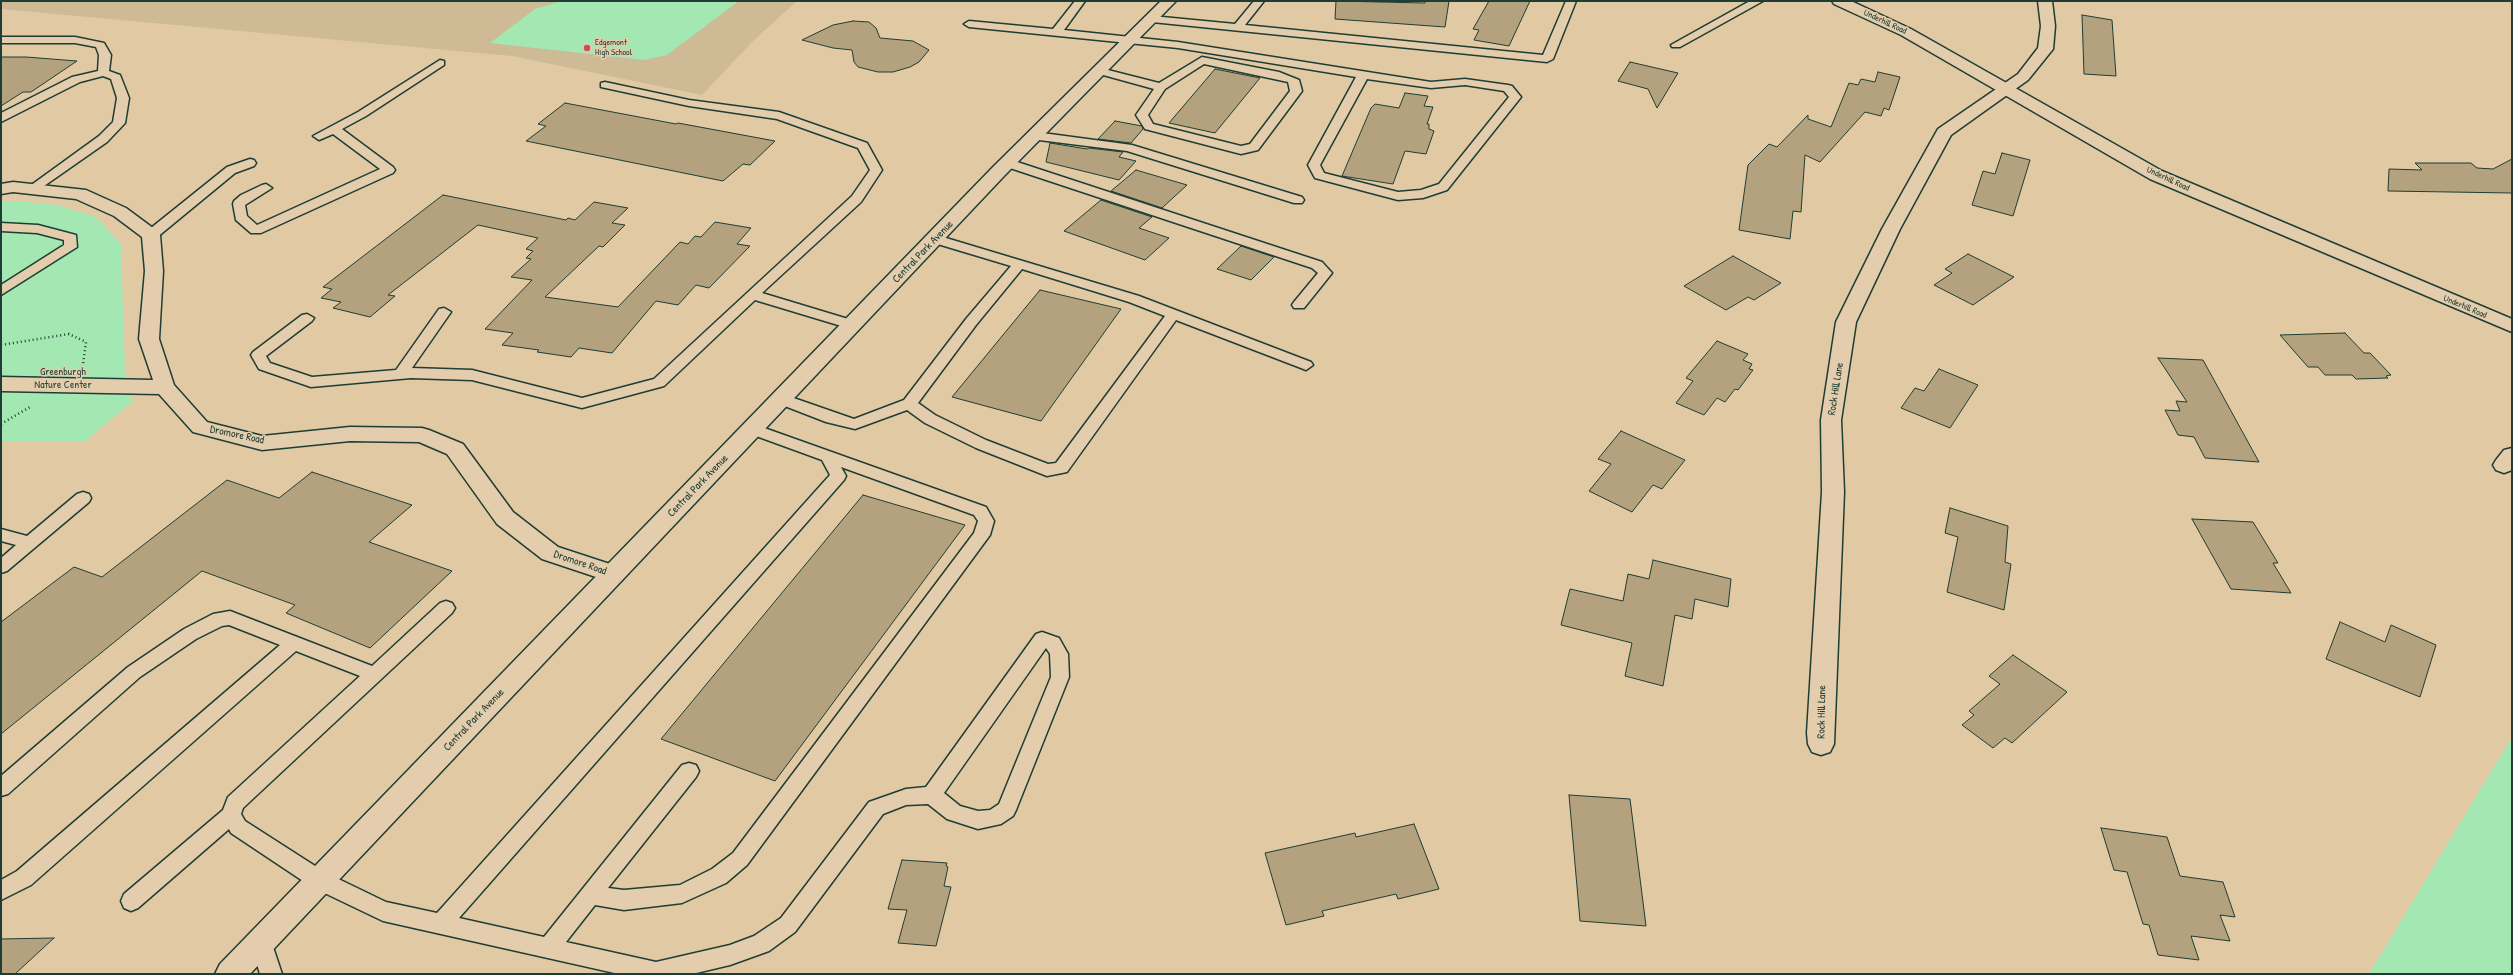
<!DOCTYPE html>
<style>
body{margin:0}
#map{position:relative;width:2513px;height:975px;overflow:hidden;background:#e1c9a4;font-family:"Patrick Hand",sans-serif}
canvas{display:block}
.frame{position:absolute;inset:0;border:2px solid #1f3d34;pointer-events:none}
</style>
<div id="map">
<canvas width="2513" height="975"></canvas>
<div class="frame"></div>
</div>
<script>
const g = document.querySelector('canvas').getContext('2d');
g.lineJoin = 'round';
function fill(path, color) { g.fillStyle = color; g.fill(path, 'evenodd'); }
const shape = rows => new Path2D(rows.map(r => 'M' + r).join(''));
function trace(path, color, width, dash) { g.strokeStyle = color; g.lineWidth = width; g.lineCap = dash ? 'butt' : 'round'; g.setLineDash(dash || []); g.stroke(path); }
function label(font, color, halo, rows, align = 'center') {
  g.font = font + ' "Patrick Hand",sans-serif'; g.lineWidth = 3; g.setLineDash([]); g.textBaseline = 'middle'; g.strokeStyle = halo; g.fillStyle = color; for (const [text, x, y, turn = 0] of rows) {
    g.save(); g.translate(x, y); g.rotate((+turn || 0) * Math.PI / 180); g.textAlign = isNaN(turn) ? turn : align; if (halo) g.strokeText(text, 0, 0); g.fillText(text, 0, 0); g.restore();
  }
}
const built = shape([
 [1,1,797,1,753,41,702,95,512,56,1,9]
]);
const green = shape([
 [561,1,739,1,667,55,644,60,490,43,535,9],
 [17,201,58,205,96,217,121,244,125,373,130,395,133,401,84,442,1,441,1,202],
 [2512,737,2512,974,2369,974]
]);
const building = shape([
 [1336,1,1425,3,1425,1,1449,1,1445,27,1335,19,1336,1],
 [1489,1,1530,1,1509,46,1474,40,1479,30,1473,29,1489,1],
 [2082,15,2112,20,2116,76,2084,74,2082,15],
 [853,21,869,22,876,28,880,38,913,41,929,50,919,62,910,67,893,72,878,72,858,67,854,62,852,50,833,48,802,40,833,25,853,21],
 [1,57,26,57,77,61,31,92,23,92,1,106,1,57],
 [1630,62,1678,73,1657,108,1648,89,1618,81,1630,62],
 [1215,69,1260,78,1215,133,1169,123,1215,69],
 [1878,72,1900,77,1889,110,1884,108,1881,116,1865,112,1820,162,1805,155,1801,212,1793,211,1790,239,1739,230,1748,165,1769,144,1777,147,1808,115,1808,119,1831,127,1849,83,1858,85,1861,79,1875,82,1878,72],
 [1405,93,1428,96,1424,106,1433,107,1427,124,1429,124,1429,129,1434,131,1426,154,1405,151,1393,184,1342,176,1371,108,1375,104,1399,108,1405,93],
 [565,103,676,124,678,123,775,141,750,165,743,164,723,181,526,141,546,126,538,124,565,103],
 [1115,121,1142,126,1143,129,1131,143,1098,139,1115,121],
 [1050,143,1087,149,1089,148,1123,152,1119,157,1136,161,1119,180,1046,162,1050,143],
 [2002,153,2030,160,2013,216,1972,205,1983,171,1995,174,2002,153],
 [2512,159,2512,193,2388,191,2389,169,2422,170,2415,163,2471,163,2477,168,2493,169,2512,159],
 [1136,170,1187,185,1162,208,1111,191,1136,170],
 [443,195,566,220,568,218,575,220,594,202,628,208,612,223,625,225,603,247,599,246,545,297,618,307,680,242,688,244,695,236,701,237,715,222,751,228,737,244,750,246,709,288,696,285,678,305,656,301,612,353,579,348,571,357,537,352,539,350,502,345,513,333,485,329,532,280,511,277,531,259,526,258,533,251,526,249,538,238,478,225,388,295,395,296,370,317,333,308,341,302,321,298,332,289,323,287,443,195],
 [1101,200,1152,217,1139,228,1169,238,1145,260,1064,231,1101,200],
 [1241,246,1274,257,1251,280,1217,269,1241,246],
 [1968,254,2014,277,1973,305,1934,285,1952,273,1945,269,1968,254],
 [1733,256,1781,283,1754,300,1748,297,1726,310,1684,286,1733,256],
 [1040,290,1121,309,1041,421,952,397,1040,290],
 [2345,333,2364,353,2370,353,2391,375,2386,376,2388,378,2356,379,2352,375,2325,375,2318,367,2308,367,2280,335,2345,333],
 [1717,341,1748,354,1743,360,1752,364,1749,369,1753,370,1738,390,1735,389,1725,402,1717,398,1704,415,1676,403,1693,381,1686,378,1717,341],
 [2158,358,2203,360,2259,462,2205,458,2194,437,2178,435,2165,410,2180,411,2176,401,2187,402,2158,358],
 [1939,369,1978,385,1950,428,1901,408,1915,388,1924,391,1939,369],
 [1621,431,1685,460,1662,489,1653,485,1632,512,1589,491,1611,464,1598,459,1621,431],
 [312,472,412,505,369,542,452,571,370,648,286,613,295,605,202,571,1,734,1,622,74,567,102,577,227,480,279,498,312,472],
 [863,495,965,525,775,781,661,739,863,495],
 [1950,508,2008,526,2005,562,2011,564,2004,610,1947,592,1958,537,1945,533,1950,508],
 [2192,519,2253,522,2278,563,2273,563,2291,593,2231,589,2192,519],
 [1653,560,1731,579,1728,607,1695,599,1692,619,1675,615,1663,686,1625,676,1632,643,1561,625,1570,589,1623,601,1628,574,1649,579,1653,560],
 [2340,622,2385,642,2391,625,2436,645,2420,697,2326,659,2340,622],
 [2013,655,2067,692,2012,743,2005,738,1993,748,1962,725,1974,715,1969,711,2000,684,1989,676,2013,655],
 [1569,795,1630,799,1646,926,1580,921,1569,795],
 [1414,824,1439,889,1398,899,1396,894,1322,911,1324,916,1286,925,1265,853,1355,833,1356,837,1414,824],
 [2101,828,2167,837,2180,876,2223,882,2235,917,2220,915,2230,941,2191,936,2199,960,2158,955,2149,925,2143,924,2127,872,2114,870,2101,828],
 [902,860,947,863,946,866,948,867,944,886,951,887,936,946,898,943,907,910,888,909,902,860],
 [54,938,15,974,1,974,1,939,54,938]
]);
const path = shape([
 [1,345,69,334,86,342,83,364],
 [1,424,30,407]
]);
const service = shape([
 [1075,1,1085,1,1064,30,1178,42,1431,82,1465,79,1508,85,1512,86,1521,97,1447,190,1423,198,1398,200,1315,178,1308,165,1356,77,1178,48,969,27,964,24,969,21,1053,29,1075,1],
 [1367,79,1431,88,1465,85,1504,91,1509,97,1439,184,1421,190,1398,192,1324,173,1320,165,1367,79],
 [1254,1,1264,1,1245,25,1543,55,1566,1,1576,1,1553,59,1547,62,1152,22,1147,19,1152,16,1235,24,1254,1],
 [1750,1,1763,1,1680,47,1672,47,1671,45,1750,1],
 [1,37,75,37,104,43,111,55,109,71,120,75,129,98,125,123,107,142,34,193,30,192,28,189,30,186,99,136,113,122,117,98,111,79,103,76,80,82,1,122,1,113,72,77,98,71,99,55,96,47,75,43,1,43,1,37],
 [1202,57,1279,72,1299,80,1302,91,1258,150,1241,154,1145,129,1136,115,1154,89,1096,73,1094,71,1100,68,1159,83,1202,57],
 [1204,64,1288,82,1290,91,1250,144,1241,146,1153,124,1148,115,1165,89,1204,64],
 [440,60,444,61,444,65,366,116,342,129,393,167,395,170,393,173,261,233,251,233,236,220,233,204,234,201,241,195,262,185,266,184,272,188,245,205,247,216,257,225,380,169,333,134,319,140,313,136,358,112,440,60],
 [605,82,689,100,779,112,867,143,882,170,861,202,762,293,858,322,860,325,858,328,848,328,755,300,664,386,582,408,472,380,411,378,311,387,259,369,251,355,253,352,302,315,307,314,314,318,312,321,266,356,270,363,312,377,396,370,439,309,444,308,451,312,412,368,472,370,582,398,654,379,852,196,870,170,858,148,777,119,689,106,601,87,601,83,605,82],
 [1035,132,1132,145,1302,197,1304,200,1302,203,1294,203,1127,151,1031,139,1029,136,1035,132],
 [250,159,254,160,256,163,254,166,235,173,156,238,146,238,144,235,146,232,227,167,250,159],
 [1008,159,1322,262,1332,273,1304,308,1294,308,1292,305,1294,302,1318,273,1312,268,1004,166,1002,163,1008,159],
 [1,223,38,225,76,235,77,247,1,295,1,285,64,245,64,240,37,233,1,231,1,223],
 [936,235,1139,296,1311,362,1313,365,1306,370,1301,368,1176,320,1067,472,1047,476,976,448,925,423,907,410,855,429,826,422,777,403,775,399,782,394,854,419,904,400,966,319,1011,266,931,242,929,239,931,236,936,235],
 [1022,269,1129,302,1165,316,1056,463,1048,464,986,440,935,415,918,403,976,325,1022,269],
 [753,424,986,507,994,521,990,535,747,865,726,883,682,903,624,910,595,905,566,942,656,962,730,945,754,936,781,918,869,802,906,789,926,787,1036,634,1042,632,1059,638,1068,654,1069,677,1016,810,1013,816,1001,824,978,829,947,819,928,804,906,805,883,814,795,932,769,951,730,965,692,974,619,974,383,921,312,887,231,833,229,829,138,908,131,911,124,908,121,901,124,894,223,810,228,797,360,676,296,651,31,885,1,900,1,880,17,871,280,645,229,625,222,626,196,639,140,677,8,794,1,796,1,776,128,667,184,629,213,614,230,611,372,666,440,603,446,601,452,603,455,608,452,613,243,808,241,814,245,821,326,873,386,902,437,913,830,475,822,460,748,433,745,429,748,425,753,424],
 [841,467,974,515,978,521,974,533,733,853,712,869,680,885,624,890,608,888,696,777,699,771,696,765,689,763,682,765,544,937,459,918,844,480,846,476,841,467],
 [1046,648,1050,654,1051,677,999,804,990,810,978,811,960,806,944,793,1046,648],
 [83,492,89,494,91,498,89,502,7,571,1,573,1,558,16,545,1,541,1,529,27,536,77,494,83,492],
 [261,932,269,935,282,974,260,974,250,942,253,935,261,932]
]);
const minor = shape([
 [2038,1,2052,1,2055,26,2053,49,2028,80,1951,135,1900,229,1856,322,1841,420,1844,492,1834,744,1830,752,1821,755,1812,752,1808,744,1807,733,1822,492,1821,420,1836,322,1882,229,1938,129,2018,74,2038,48,2041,26,2038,1],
 [13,182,86,190,126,208,157,231,160,235,163,271,159,339,174,385,207,422,262,436,350,427,422,428,429,430,463,444,513,512,558,547,622,568,626,574,622,580,614,583,542,559,497,524,447,454,419,442,350,441,262,450,193,432,159,394,1,391,1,377,153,380,139,339,145,271,142,237,114,216,76,199,13,192,1,194,1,184,13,182],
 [2512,448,2512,470,2504,473,2496,470,2493,465,2496,460,2504,450,2512,448]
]);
const tertiary = shape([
 [1832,1,1851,1,1911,29,2162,171,2512,319,2512,332,2150,179,1901,35,1834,4,1832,1]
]);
const primary = shape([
 [1161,1,1176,1,1005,175,250,974,215,974,220,964,993,167,1161,1]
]);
const markers = [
 [587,48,4,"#d1495b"]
];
const farStreetnames = [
 ["Underhill Road",1885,22,25],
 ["Underhill Road",2168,179,25],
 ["Underhill Road",2465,307,23]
];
const farPoinames = [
 ["Edgemont",595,43],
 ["High School",595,53]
];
const streetNames = [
 ["Central Park Avenue",923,252,-46],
 ["Rock Hill Lane",1836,389,-81],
 ["Dromore Road",237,435,12],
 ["Central Park Avenue",698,486,-46],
 ["Dromore Road",580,563,19],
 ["Rock Hill Lane",1822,712,-89],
 ["Central Park Avenue",474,720,-46]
];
const parkNames = [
 ["Greenburgh",63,372],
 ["Nature Center",63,385]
];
fill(built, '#cfba96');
fill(green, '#a3e7b2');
fill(building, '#b3a27d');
trace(building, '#1f3d34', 1);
trace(service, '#1f3d34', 3);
trace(minor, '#1f3d34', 3);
trace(tertiary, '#1f3d34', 3);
trace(primary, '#1f3d34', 3);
trace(path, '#1f3d34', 2.5, [1, 3]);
fill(service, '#e3cdac');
fill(minor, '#e3cdac');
fill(tertiary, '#e3cdac');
fill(primary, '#e3cdac');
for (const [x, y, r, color] of markers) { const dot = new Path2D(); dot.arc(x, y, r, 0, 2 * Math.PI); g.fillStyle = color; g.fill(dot); trace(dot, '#e3cdac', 1.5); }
label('9px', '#1f3d34', '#e3cdac', farStreetnames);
label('9px', '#1f3d34', '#e3cdac', farPoinames, 'left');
label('11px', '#1f3d34', '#e3cdac', streetNames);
label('11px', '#26463a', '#e3cdac', parkNames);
</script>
